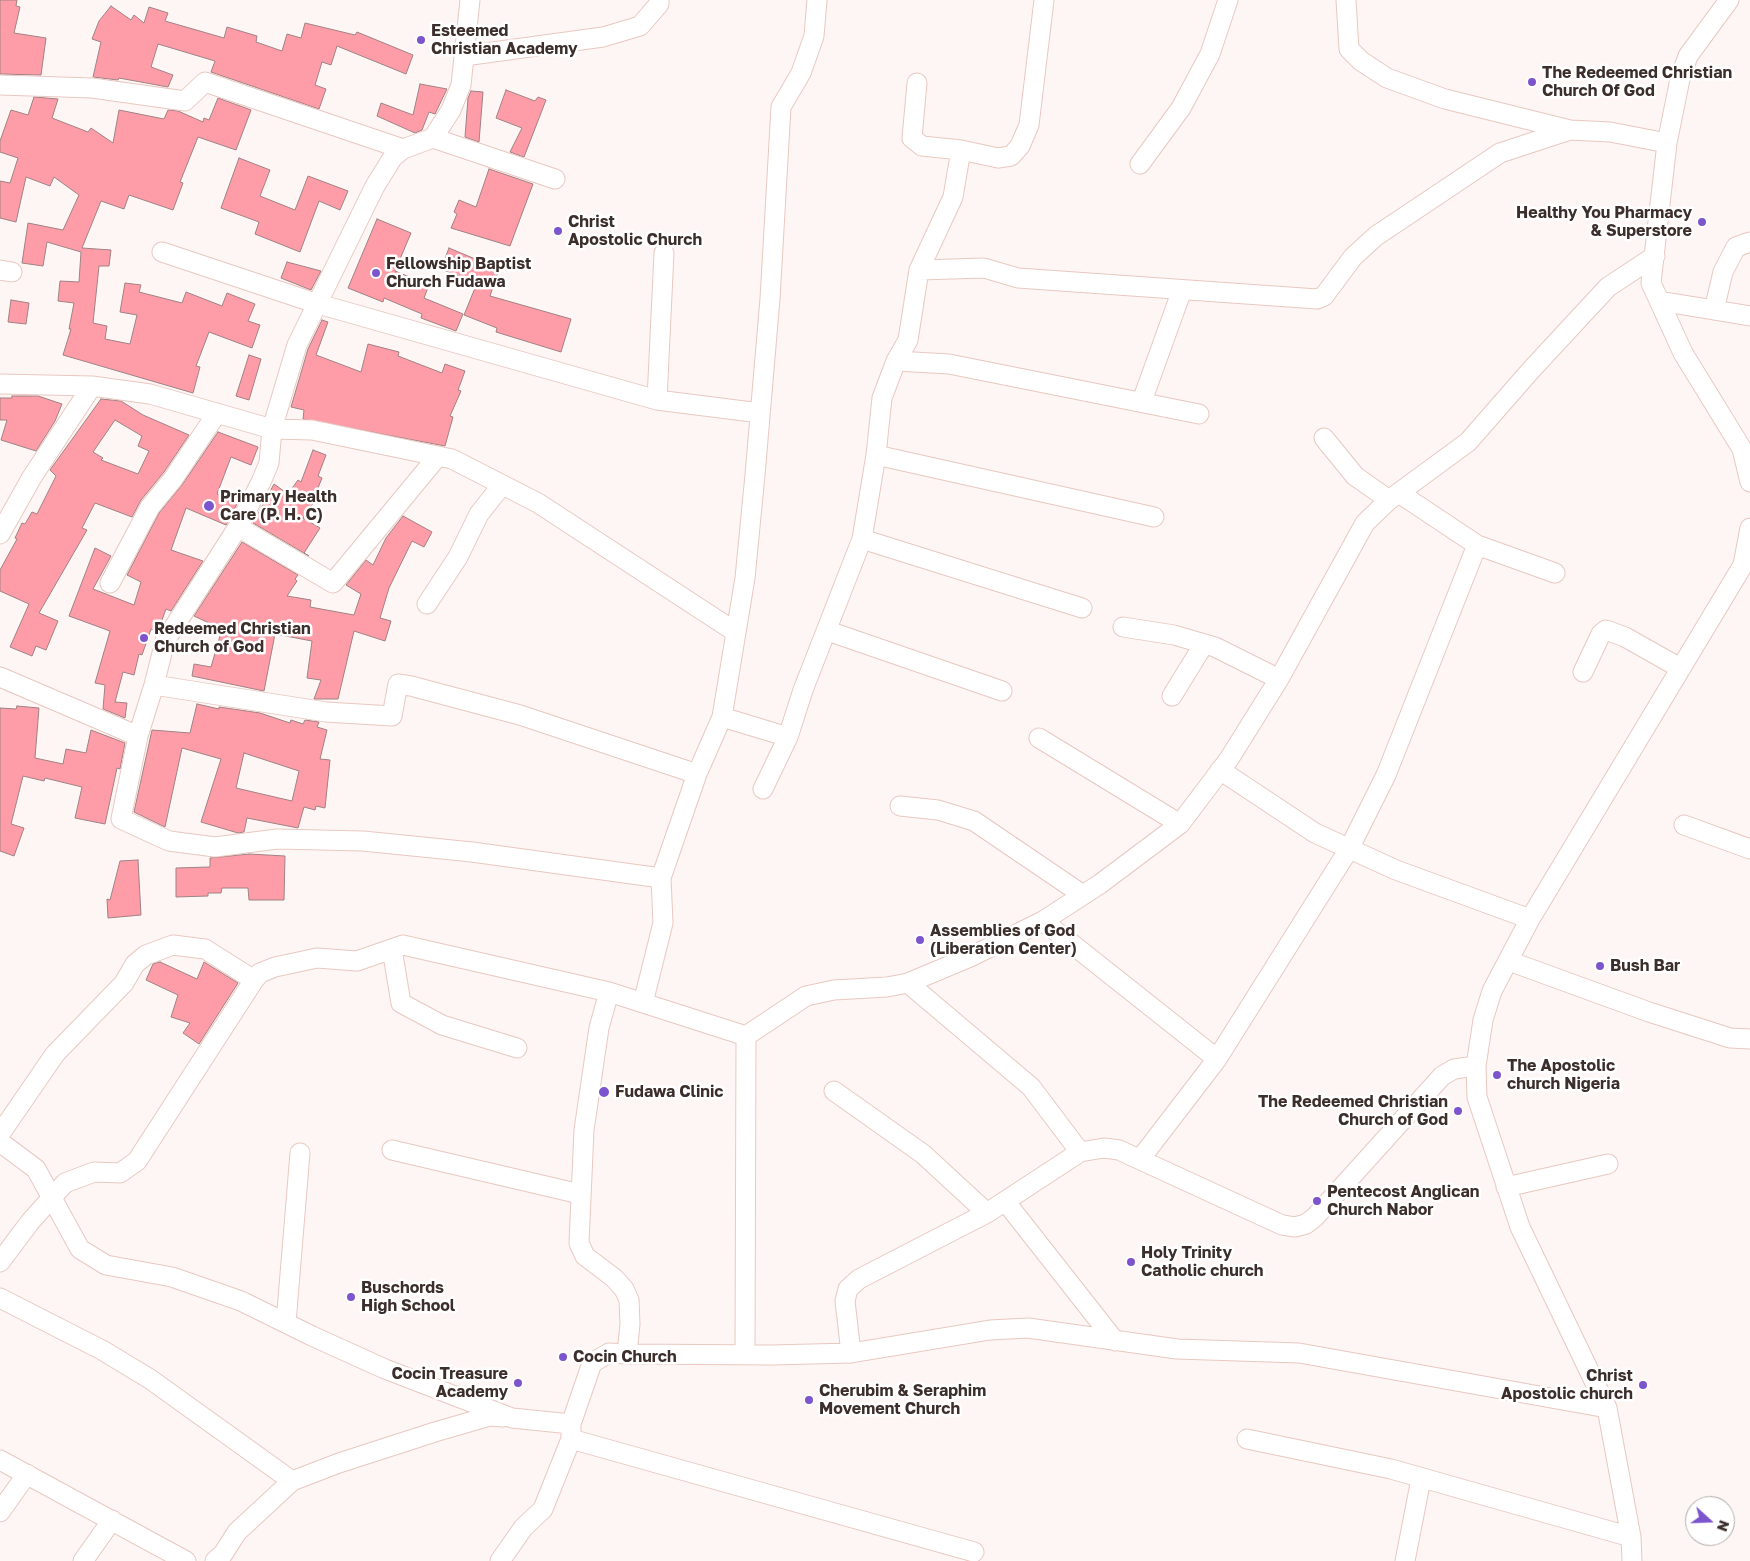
<!DOCTYPE html>
<style>
body{margin:0}
#map{position:relative;width:1750px;height:1561px;overflow:hidden;background:#fdf6f5;font-family:"Golos Text",sans-serif}
canvas{display:block}
.north{position:absolute;left:1685px;top:1496px;width:50px;height:50px;box-sizing:border-box;background:#fff;border:1px solid #b1abaa;border-radius:50%;rotate:110deg;font-size:14px;font-weight:700;line-height:20px;text-align:center;color:#3b2e2b}
.north::after{content:'';display:block;margin:auto;width:18px;height:22px;background:#7c54cd;clip-path:polygon(50% 0,100% 100%,50% 72%,0 100%)}
</style>
<div id="map">
<canvas width="1750" height="1561"></canvas>
<div class="north">N</div>
</div>
<script>
const g = document.querySelector('canvas').getContext('2d');
g.lineJoin = 'round';
function fill(path, color) { g.fillStyle = color; g.fill(path, 'evenodd'); }
const shape = rows => new Path2D(rows.map(r => 'M' + r).join(''));
function trace(path, color, width, dash) { g.strokeStyle = color; g.lineWidth = width; g.lineCap = dash ? 'butt' : 'round'; g.setLineDash(dash || []); g.stroke(path); }
function label(font, color, halo, rows, align = 'center') {
  g.font = font + ' "Golos Text",sans-serif'; g.lineWidth = 5; g.setLineDash([]); g.textBaseline = 'middle'; g.strokeStyle = halo; g.fillStyle = color; for (const [text, x, y, turn = 0] of rows) {
    g.save(); g.translate(x, y); g.rotate((+turn || 0) * Math.PI / 180); g.textAlign = isNaN(turn) ? turn : align; if (halo) g.strokeText(text, 0, 0); g.fillText(text, 0, 0); g.restore();
  }
}
const building = shape([
 [0,0,17,0,16,6,20,7,14,33,46,38,41,75,0,74,0,0],
 [111,6,131,20,134,15,144,23,149,7,168,13,165,21,224,38,227,27,257,36,256,42,282,51,287,34,301,38,305,23,355,35,357,32,413,55,406,74,337,46,331,65,322,62,315,85,326,89,319,109,211,72,215,61,158,44,151,67,173,75,168,87,119,78,118,80,93,77,101,42,92,39,99,21,111,6],
 [420,84,447,89,435,114,429,112,422,130,415,133,377,116,381,103,413,115,420,84],
 [506,90,535,101,538,97,546,100,524,157,510,152,522,128,496,118,506,90],
 [471,91,483,92,479,142,465,137,468,98,471,91],
 [34,97,58,99,52,118,88,132,91,128,113,143,119,110,164,119,168,110,178,111,203,122,204,118,209,120,218,98,251,110,236,150,198,137,180,182,183,183,173,210,129,195,124,209,101,201,82,248,111,250,109,266,99,266,93,323,107,326,105,339,130,344,137,315,120,312,125,283,141,285,139,292,182,303,186,292,222,306,227,293,255,304,248,321,260,325,252,348,209,332,196,366,200,367,193,393,63,355,71,329,69,329,74,303,58,301,60,281,79,282,81,252,47,242,43,266,22,263,28,223,63,230,79,195,54,177,50,186,26,177,16,222,0,218,0,181,10,183,18,158,0,152,0,141,11,110,28,115,34,97],
 [239,158,270,170,260,196,295,210,308,176,348,191,340,210,319,201,300,252,255,234,259,222,221,208,239,158],
 [489,169,533,184,510,246,451,228,457,214,454,212,459,200,476,207,489,169],
 [377,219,411,233,395,271,429,285,424,298,463,314,456,331,421,318,422,314,384,298,383,302,348,288,377,219],
 [449,248,499,269,490,296,571,319,561,352,496,332,497,328,464,315,477,283,441,269,449,248],
 [287,262,321,271,311,290,281,278,287,262],
 [11,300,29,303,26,324,8,322,11,300],
 [322,320,328,322,316,355,361,372,368,344,399,352,398,356,442,373,445,364,465,371,458,390,461,391,450,416,453,417,445,446,303,419,304,410,291,407,308,349,322,320],
 [249,355,261,359,249,400,236,396,249,355],
 [12,396,38,396,62,404,55,421,36,451,1,440,7,420,0,420,0,398,12,398,12,396],
 [101,399,121,401,143,415,189,435,164,472,141,500,132,517,95,503,82,528,87,530,39,613,58,621,46,650,36,646,32,656,10,647,29,604,0,591,0,570,17,539,15,538,22,523,25,524,32,512,37,514,56,476,50,470,101,399],
 [115,420,142,436,138,446,149,451,138,474,101,460,103,458,93,452,115,420],
 [218,432,258,447,251,465,231,457,217,494,237,504,226,525,186,508,171,550,203,561,171,611,166,609,158,631,151,629,142,655,139,654,134,675,123,672,115,702,127,703,125,718,103,709,105,685,95,683,110,631,69,616,95,548,111,556,93,589,134,605,141,582,127,575,159,513,182,485,218,432],
 [313,450,326,455,318,476,322,478,316,493,319,495,303,518,320,528,304,553,309,556,253,523,274,484,288,494,298,480,301,482,313,450],
 [403,516,432,532,424,547,412,541,389,588,380,618,391,621,385,641,354,631,338,699,314,699,321,680,307,678,312,641,275,634,264,691,192,676,194,664,211,667,222,629,194,616,242,542,298,575,295,579,297,581,287,596,311,600,310,607,354,615,361,594,346,585,366,560,373,565,386,538,403,516],
 [197,704,219,709,219,707,260,713,290,723,291,720,303,724,305,720,319,722,317,727,327,730,320,759,330,760,325,808,316,806,315,810,304,807,298,828,247,818,244,832,238,833,201,822,221,759,182,748,165,827,134,812,152,730,190,733,197,704],
 [244,753,299,771,292,801,236,788,244,753],
 [17,706,39,708,35,758,63,764,66,749,86,753,91,730,125,743,120,769,117,768,105,824,75,818,82,787,45,778,44,781,23,776,11,824,24,828,14,856,0,851,0,708,16,709,17,706],
 [249,854,285,856,284,900,249,900,248,888,222,888,221,893,208,893,208,896,176,897,176,868,210,867,210,858,249,854],
 [138,860,141,915,108,918,107,899,110,900,120,861,138,860],
 [160,962,197,979,204,962,238,983,199,1044,183,1033,190,1023,171,1017,178,995,146,980,153,964,160,962]
]);
const street = shape([
 [470,0,461,85,451,110,433,138,403,149,393,157,375,186,297,345,272,429,269,463,261,482,238,527,165,641,154,685,138,736,121,819,169,841,215,847,277,839,363,841,472,852,661,878],
 [1346,0,1349,49,1361,61,1387,78,1445,99,1570,130],
 [1729,0,1688,56,1680,79,1667,143,1651,283,1683,353,1742,449,1750,482],
 [464,56,603,37,640,26,659,4,659,0],
 [917,83,912,138,922,146,961,150,998,158,1011,156,1020,146,1029,125,1044,0],
 [0,85,92,88,185,101,205,82,403,149],
 [433,138,555,179],
 [1140,164,1181,108,1210,54,1228,0],
 [162,252,315,303,657,400,760,413],
 [0,270,12,272],
 [919,270,984,268,1018,278,1317,299,1324,296,1353,257,1376,236,1500,153,1570,130,1610,132,1667,143],
 [1659,301,1750,316],
 [1714,310,1723,272,1736,247,1750,242],
 [896,361,949,364,1199,414],
 [0,384,92,386,150,394,272,429,312,430,452,459,538,503,734,631],
 [657,400,664,253],
 [1142,401,1182,290],
 [1324,438,1355,476,1389,500],
 [876,455,1154,517],
 [1399,493,1477,545,1555,573],
 [238,527,333,583,438,456],
 [0,534,32,477,92,386],
 [862,539,1082,608],
 [110,583,150,507,173,479,217,413],
 [427,604,458,557,479,514,502,485],
 [1123,627,1174,635,1215,647,1279,679],
 [828,631,1002,691],
 [1583,672,1601,634,1606,630,1625,637,1680,668],
 [0,677,138,736],
 [154,685,326,712,392,716,398,684,411,686,520,715,697,774],
 [1172,696,1204,644],
 [722,717,788,737,803,690,862,539,876,455,882,398,896,361,908,340,919,270,953,197,961,150],
 [1039,738,1180,824],
 [1220,770,1315,833,1396,870,1530,919],
 [763,789,788,737],
 [900,806,938,810,974,821,1083,895],
 [1684,825,1750,849],
 [1043,921,1217,1059],
 [392,949,401,1003,442,1025,517,1048],
 [1509,961,1649,1012,1730,1038,1750,1039],
 [908,983,1031,1087,1080,1152],
 [643,1003,663,923,661,878,697,774,722,717,745,578,755,475,770,299,781,107,801,73,814,36,817,0],
 [746,1036,806,996,834,990,887,987,908,983,970,957,1043,921,1100,884,1180,824,1229,759,1279,679,1365,523,1389,500,1468,442,1531,370,1608,287,1655,256],
 [834,1091,923,1154,987,1213],
 [0,1134,55,1054,124,983,135,964,146,955,173,945,205,949,254,980],
 [0,1142,36,1169,80,1249,106,1265,172,1277,241,1301,312,1336,385,1369,512,1418,571,1424],
 [392,1150,580,1194],
 [1141,1158,1217,1059,1349,849,1386,775,1477,545],
 [1506,1187,1608,1164],
 [1005,1201,1115,1341],
 [0,1262,30,1222,65,1183,94,1172,120,1173,137,1161,254,980,260,973,275,967,317,958,357,961,403,945,609,992,746,1036],
 [0,1298,102,1350,150,1379,292,1481],
 [286,1323,300,1153],
 [851,1353,845,1301,848,1289,859,1279,987,1213,1080,1152,1104,1148,1119,1150,1282,1225,1295,1227,1306,1224,1315,1217,1442,1076,1454,1069,1476,1066],
 [627,1354,772,1355,851,1353,990,1330,1028,1328,1177,1349,1299,1353,1607,1408],
 [745,1355,746,1036],
 [571,1439,974,1552],
 [1247,1439,1391,1469,1631,1537],
 [0,1460,186,1561],
 [0,1512,27,1474],
 [83,1561,112,1520],
 [215,1561,223,1554,237,1532,292,1481,339,1463,435,1432,490,1416,503,1417],
 [500,1561,523,1528,543,1509,571,1439,571,1424,592,1363,609,1353,627,1354,630,1324,629,1300,624,1289,614,1278,585,1256,579,1243,584,1130,599,1028,609,992],
 [1405,1561,1421,1479],
 [1632,1561,1631,1537,1607,1408,1520,1227,1477,1097,1476,1066,1483,1020,1492,991,1530,919,1743,565,1750,528]
]);
const markers = [
 [421,40,5,"#7c54cd"],
 [1532,82,5,"#7c54cd"],
 [1702,222,5,"#7c54cd"],
 [558,231,5,"#7c54cd"],
 [376,273,5,"#7c54cd"],
 [209,506,6,"#7c54cd"],
 [144,638,5,"#7c54cd"],
 [920,940,5,"#7c54cd"],
 [1600,966,5,"#7c54cd"],
 [1497,1075,5,"#7c54cd"],
 [604,1092,6,"#7c54cd"],
 [1458,1111,5,"#7c54cd"],
 [1317,1201,5,"#7c54cd"],
 [1131,1262,5,"#7c54cd"],
 [351,1297,5,"#7c54cd"],
 [563,1357,5,"#7c54cd"],
 [518,1383,5,"#7c54cd"],
 [1643,1385,5,"#7c54cd"],
 [809,1400,5,"#7c54cd"]
];
const poiNames = [
 ["Esteemed",431,31],
 ["Christian Academy",431,49],
 ["The Redeemed Christian",1542,73],
 ["Church Of God",1542,91],
 ["Healthy You Pharmacy",1692,213,"right"],
 ["& Superstore",1692,231,"right"],
 ["Christ",568,222],
 ["Apostolic Church",568,240],
 ["Fellowship Baptist",386,264],
 ["Church Fudawa",386,282],
 ["Primary Health",220,497],
 ["Care (P. H. C)",220,515],
 ["Redeemed Christian",154,629],
 ["Church of God",154,647],
 ["Assemblies of God",930,931],
 ["(Liberation Center)",930,949],
 ["Bush Bar",1610,966],
 ["The Apostolic",1507,1066],
 ["church Nigeria",1507,1084],
 ["Fudawa Clinic",615,1092],
 ["The Redeemed Christian",1448,1102,"right"],
 ["Church of God",1448,1120,"right"],
 ["Pentecost Anglican",1327,1192],
 ["Church Nabor",1327,1210],
 ["Holy Trinity",1141,1253],
 ["Catholic church",1141,1271],
 ["Buschords",361,1288],
 ["High School",361,1306],
 ["Cocin Church",573,1357],
 ["Cocin Treasure",508,1374,"right"],
 ["Academy",508,1392,"right"],
 ["Christ",1633,1376,"right"],
 ["Apostolic church",1633,1394,"right"],
 ["Cherubim & Seraphim",819,1391],
 ["Movement Church",819,1409]
];
fill(building, '#fe9da7');
trace(building, '#a08183', 1);
trace(street, '#e9c8c0', 21);
trace(street, '#fff', 19);
for (const [x, y, r, color] of markers) { const dot = new Path2D(); dot.arc(x, y, r, 0, 2 * Math.PI); g.fillStyle = color; g.fill(dot); trace(dot, '#fff', 2); }
label('bold 16px', '#3b2e2b', '#fff', poiNames, 'left');
</script>
